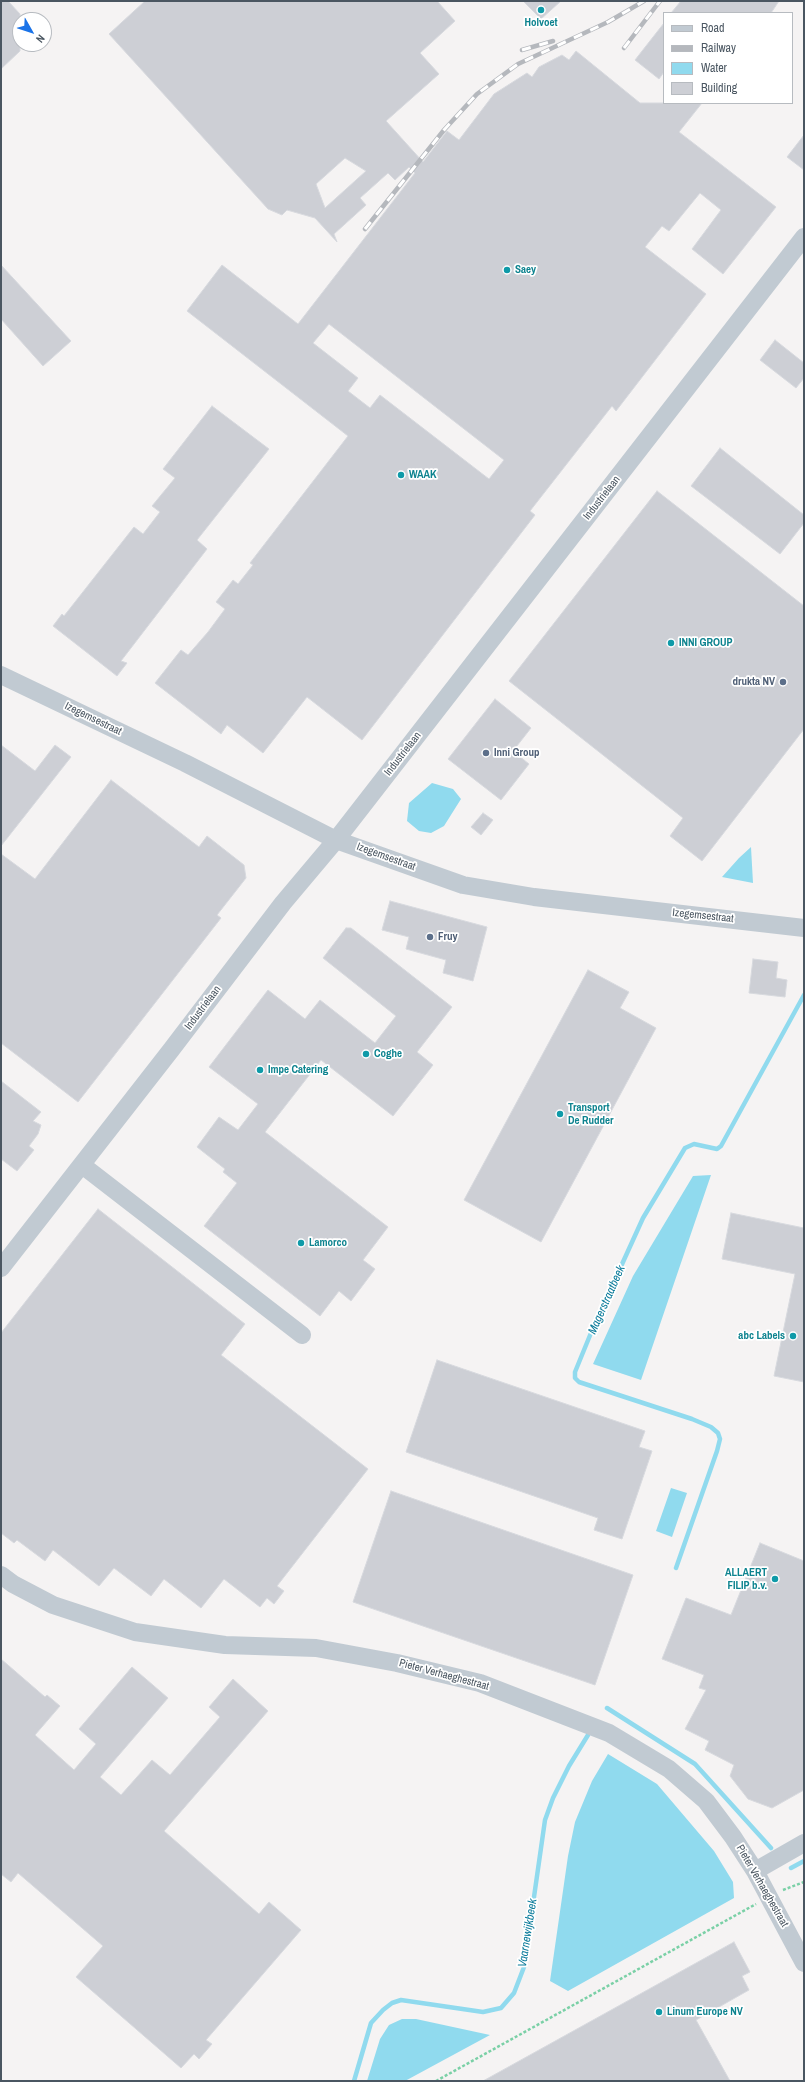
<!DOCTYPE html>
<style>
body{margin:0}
#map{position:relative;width:805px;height:2082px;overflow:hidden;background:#f5f3f3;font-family:"Archivo Narrow",sans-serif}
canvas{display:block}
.frame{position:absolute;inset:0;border:2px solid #4a5661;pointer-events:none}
.legend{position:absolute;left:663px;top:12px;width:130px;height:92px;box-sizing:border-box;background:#fff;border:1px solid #b7bbc0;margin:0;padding:5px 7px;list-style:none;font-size:12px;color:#4a5661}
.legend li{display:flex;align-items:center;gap:8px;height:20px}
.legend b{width:20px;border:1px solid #b7bbc0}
.north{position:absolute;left:12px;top:12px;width:40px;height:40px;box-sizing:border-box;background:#fff;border:1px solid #b7bbc0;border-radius:50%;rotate:129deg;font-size:11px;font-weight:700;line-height:16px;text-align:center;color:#4a5661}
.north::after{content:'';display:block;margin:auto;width:14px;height:18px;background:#1a73e8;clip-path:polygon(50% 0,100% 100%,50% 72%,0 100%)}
</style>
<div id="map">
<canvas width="805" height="2082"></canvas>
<div class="frame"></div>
<ul class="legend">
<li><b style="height:5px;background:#c1cad2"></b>Road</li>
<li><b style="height:5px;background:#b5b8bd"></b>Railway</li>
<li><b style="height:11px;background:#90daee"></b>Water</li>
<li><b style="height:11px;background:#cdcfd5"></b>Building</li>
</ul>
<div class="north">N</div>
</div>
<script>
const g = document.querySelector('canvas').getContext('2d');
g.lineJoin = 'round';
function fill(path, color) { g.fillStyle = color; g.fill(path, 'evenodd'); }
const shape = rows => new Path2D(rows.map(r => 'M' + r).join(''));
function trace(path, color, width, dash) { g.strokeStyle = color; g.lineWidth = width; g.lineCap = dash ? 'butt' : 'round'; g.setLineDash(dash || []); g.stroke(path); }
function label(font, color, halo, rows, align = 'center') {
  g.font = font + ' "Archivo Narrow",sans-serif'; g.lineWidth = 3.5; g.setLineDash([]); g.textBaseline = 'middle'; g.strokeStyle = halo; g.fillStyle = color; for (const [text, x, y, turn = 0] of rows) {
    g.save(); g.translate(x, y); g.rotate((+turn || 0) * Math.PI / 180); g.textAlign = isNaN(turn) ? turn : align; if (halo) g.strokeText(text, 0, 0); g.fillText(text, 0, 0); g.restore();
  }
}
const water = shape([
 [432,783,453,789,461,799,444,826,431,833,419,831,407,821,409,803],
 [751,847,753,883,722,877,739,858],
 [711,1175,641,1380,593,1364,633,1276,693,1176],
 [671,1488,687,1493,672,1537,656,1531],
 [608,1754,657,1784,714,1851,733,1882,734,1898,568,1991,550,1981,568,1856,575,1822,592,1781],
 [402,2019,416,2019,490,2035,405,2081,367,2081,380,2039,389,2025]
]);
const stream = shape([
 [676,1568,717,1451,720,1439,718,1433,711,1427,692,1419,579,1382,575,1378,575,1372,593,1328,643,1218,685,1148,694,1144,717,1149,721,1146,804,995],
 [607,1708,695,1764,771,1848],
 [791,1868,804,1861],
 [354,2081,371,2023,383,2010,392,2003,401,2000,483,2012,501,2008,514,1993,524,1967,545,1820,553,1798,569,1766,588,1735]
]);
const building = shape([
 [1,1,8,1,20,14,20,51,1,69,1,1],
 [145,1,437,1,455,21,420,53,439,74,386,121,423,162,447,131,459,140,494,94,527,73,532,77,539,67,562,55,569,60,576,51,640,103,702,103,679,132,776,207,723,274,692,249,721,210,700,193,669,231,662,226,645,247,706,294,616,411,612,406,530,511,535,515,362,740,307,697,263,753,227,725,221,734,155,683,181,650,188,655,208,632,225,609,216,602,233,580,238,584,253,565,250,563,348,436,187,311,222,265,298,324,415,173,409,167,395,180,388,173,360,198,366,205,334,234,337,242,315,218,287,210,282,215,268,209,109,34,145,1],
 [345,158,366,171,325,208,316,184,345,158],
 [329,324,504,460,489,479,380,395,370,408,348,391,358,378,313,343,329,324],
 [523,1,561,1,541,19,523,1],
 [681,1,779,1,771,13,671,13,681,1],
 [664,23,664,72,659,79,635,60,664,23],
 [804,135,804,170,787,157,804,135],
 [1,265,71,341,43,366,1,319,1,265],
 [775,340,804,363,804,378,796,388,760,360,775,340],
 [212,406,269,449,197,540,207,549,121,661,127,663,117,676,53,626,62,614,64,616,134,527,143,534,160,512,152,506,175,478,163,469,212,406],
 [720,448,804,515,804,523,780,554,691,486,720,448],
 [657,491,804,606,804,729,702,861,670,836,683,818,509,681,657,491],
 [495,699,531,728,513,751,529,764,501,800,448,759,495,699],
 [1,745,35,771,55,745,71,757,1,846,1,745],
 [111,780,199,847,207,836,244,865,246,878,217,915,221,918,78,1102,1,1043,1,854,35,879,111,780],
 [483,813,493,820,481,835,471,827,483,813],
 [390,901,487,927,473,981,443,973,446,960,406,949,409,937,382,930,390,901],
 [346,928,351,928,452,1007,417,1052,433,1065,393,1116,321,1060,265,1132,388,1227,363,1260,375,1269,351,1301,339,1291,320,1316,204,1226,237,1183,223,1172,225,1169,197,1147,219,1117,238,1130,258,1104,209,1067,268,990,305,1019,320,1000,375,1043,396,1016,323,958,346,928],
 [753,959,778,962,776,978,787,980,785,997,749,993,753,959],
 [588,970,629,992,620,1008,656,1028,541,1242,464,1200,588,970],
 [1,1081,41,1112,33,1121,41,1125,38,1134,29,1146,34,1150,17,1171,1,1159,1,1081],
 [98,1209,245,1324,221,1355,368,1469,277,1586,284,1591,274,1604,267,1598,260,1607,224,1579,201,1608,164,1579,151,1596,114,1568,99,1586,53,1550,45,1561,17,1540,14,1543,1,1533,1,1333,98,1209],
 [731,1213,804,1228,804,1382,774,1376,795,1274,722,1259,731,1213],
 [437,1360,645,1431,639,1447,652,1451,622,1539,594,1530,598,1518,406,1452,437,1360],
 [391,1491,633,1575,595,1685,353,1602,391,1491],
 [760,1543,804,1561,804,1790,772,1808,748,1799,730,1776,734,1765,705,1750,709,1741,685,1729,706,1690,699,1688,704,1675,662,1659,686,1598,731,1615,760,1543],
 [1,1659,45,1697,47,1695,60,1706,35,1735,74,1770,96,1744,79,1729,132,1667,168,1698,100,1777,121,1795,152,1760,170,1775,220,1717,209,1707,233,1679,268,1711,164,1831,259,1914,269,1902,301,1930,206,2040,212,2044,199,2059,194,2054,181,2068,76,1977,103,1946,18,1873,11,1882,1,1874,1,1659],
 [734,1942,750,1972,742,1976,749,1990,696,2020,730,2081,483,2081,734,1942]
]);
const path = shape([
 [783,1890,804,1882],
 [436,2081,756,1904]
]);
const minor = shape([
 [1,675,185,763,336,840,463,885,534,897,804,928],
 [82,1165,302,1335],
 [1,1268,171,1050,283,903,336,840,804,237],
 [1,1575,13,1584,53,1605,135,1632,225,1645,316,1648,397,1663,480,1683,609,1733,669,1769,706,1801,733,1837,755,1871,804,1963],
 [755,1871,804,1843]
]);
const rail = shape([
 [624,48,660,1],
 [522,50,553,41],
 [365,229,444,130,477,94,518,64,608,22,644,1]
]);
const markers = [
 [541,10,4,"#0f9aa8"],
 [507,270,4,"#0f9aa8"],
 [401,475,4,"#0f9aa8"],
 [671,643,4,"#0f9aa8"],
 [783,682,4,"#5c6f8a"],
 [486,753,4,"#5c6f8a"],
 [430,937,4,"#5c6f8a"],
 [366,1054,4,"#0f9aa8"],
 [260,1070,4,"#0f9aa8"],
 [560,1114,4,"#0f9aa8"],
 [301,1243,4,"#0f9aa8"],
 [793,1336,4,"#0f9aa8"],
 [775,1579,4,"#0f9aa8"],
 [659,2012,4,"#0f9aa8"]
];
const cultureNames = [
 ["Holvoet",541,23,"center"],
 ["Saey",515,270],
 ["WAAK",409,475],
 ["INNI GROUP",679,643],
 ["Coghe",374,1054],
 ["Impe Catering",268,1070],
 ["Transport",568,1108],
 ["De Rudder",568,1121],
 ["Lamorco",309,1243],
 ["abc Labels",785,1336,"right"],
 ["ALLAERT",767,1573,"right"],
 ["FILIP b.v.",767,1586,"right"],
 ["Linum Europe NV",667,2012]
];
const streetNames = [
 ["Industrielaan",602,498,-52],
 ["Izegemsestraat",93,719,26],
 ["Industrielaan",403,754,-52],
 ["Izegemsestraat",386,857,20],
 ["Izegemsestraat",703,916,6],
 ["Industrielaan",203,1008,-53],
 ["Pieter Verhaeghestraat",444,1675,15],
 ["Pieter Verhaeghestraat",762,1886,60]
];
const serviceNames = [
 ["drukta NV",775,682,"right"],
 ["Inni Group",494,753],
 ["Fruy",438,937]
];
const waterNames = [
 ["Magerstraatbeek",607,1300,-66],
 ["Vaarnewijkbeek",528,1933,-81]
];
fill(water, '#90daee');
trace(stream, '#90daee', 4.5);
fill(building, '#cdcfd5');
trace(building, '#d7d9de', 1);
trace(path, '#7ad0a6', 2.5, [3, 2]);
trace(minor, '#c1cad2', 18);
trace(rail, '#b5b8bd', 4.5);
trace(rail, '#fff', 3, [9]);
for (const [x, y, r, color] of markers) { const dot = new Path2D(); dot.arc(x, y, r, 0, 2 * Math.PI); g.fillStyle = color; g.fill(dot); trace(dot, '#fff', 1.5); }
label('bold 11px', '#0d838f', '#fff', cultureNames, 'left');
label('11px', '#4a5661', '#fff', streetNames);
label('bold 11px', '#4e5e75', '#fff', serviceNames, 'left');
label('italic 12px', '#0c7c9b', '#fff', waterNames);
</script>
